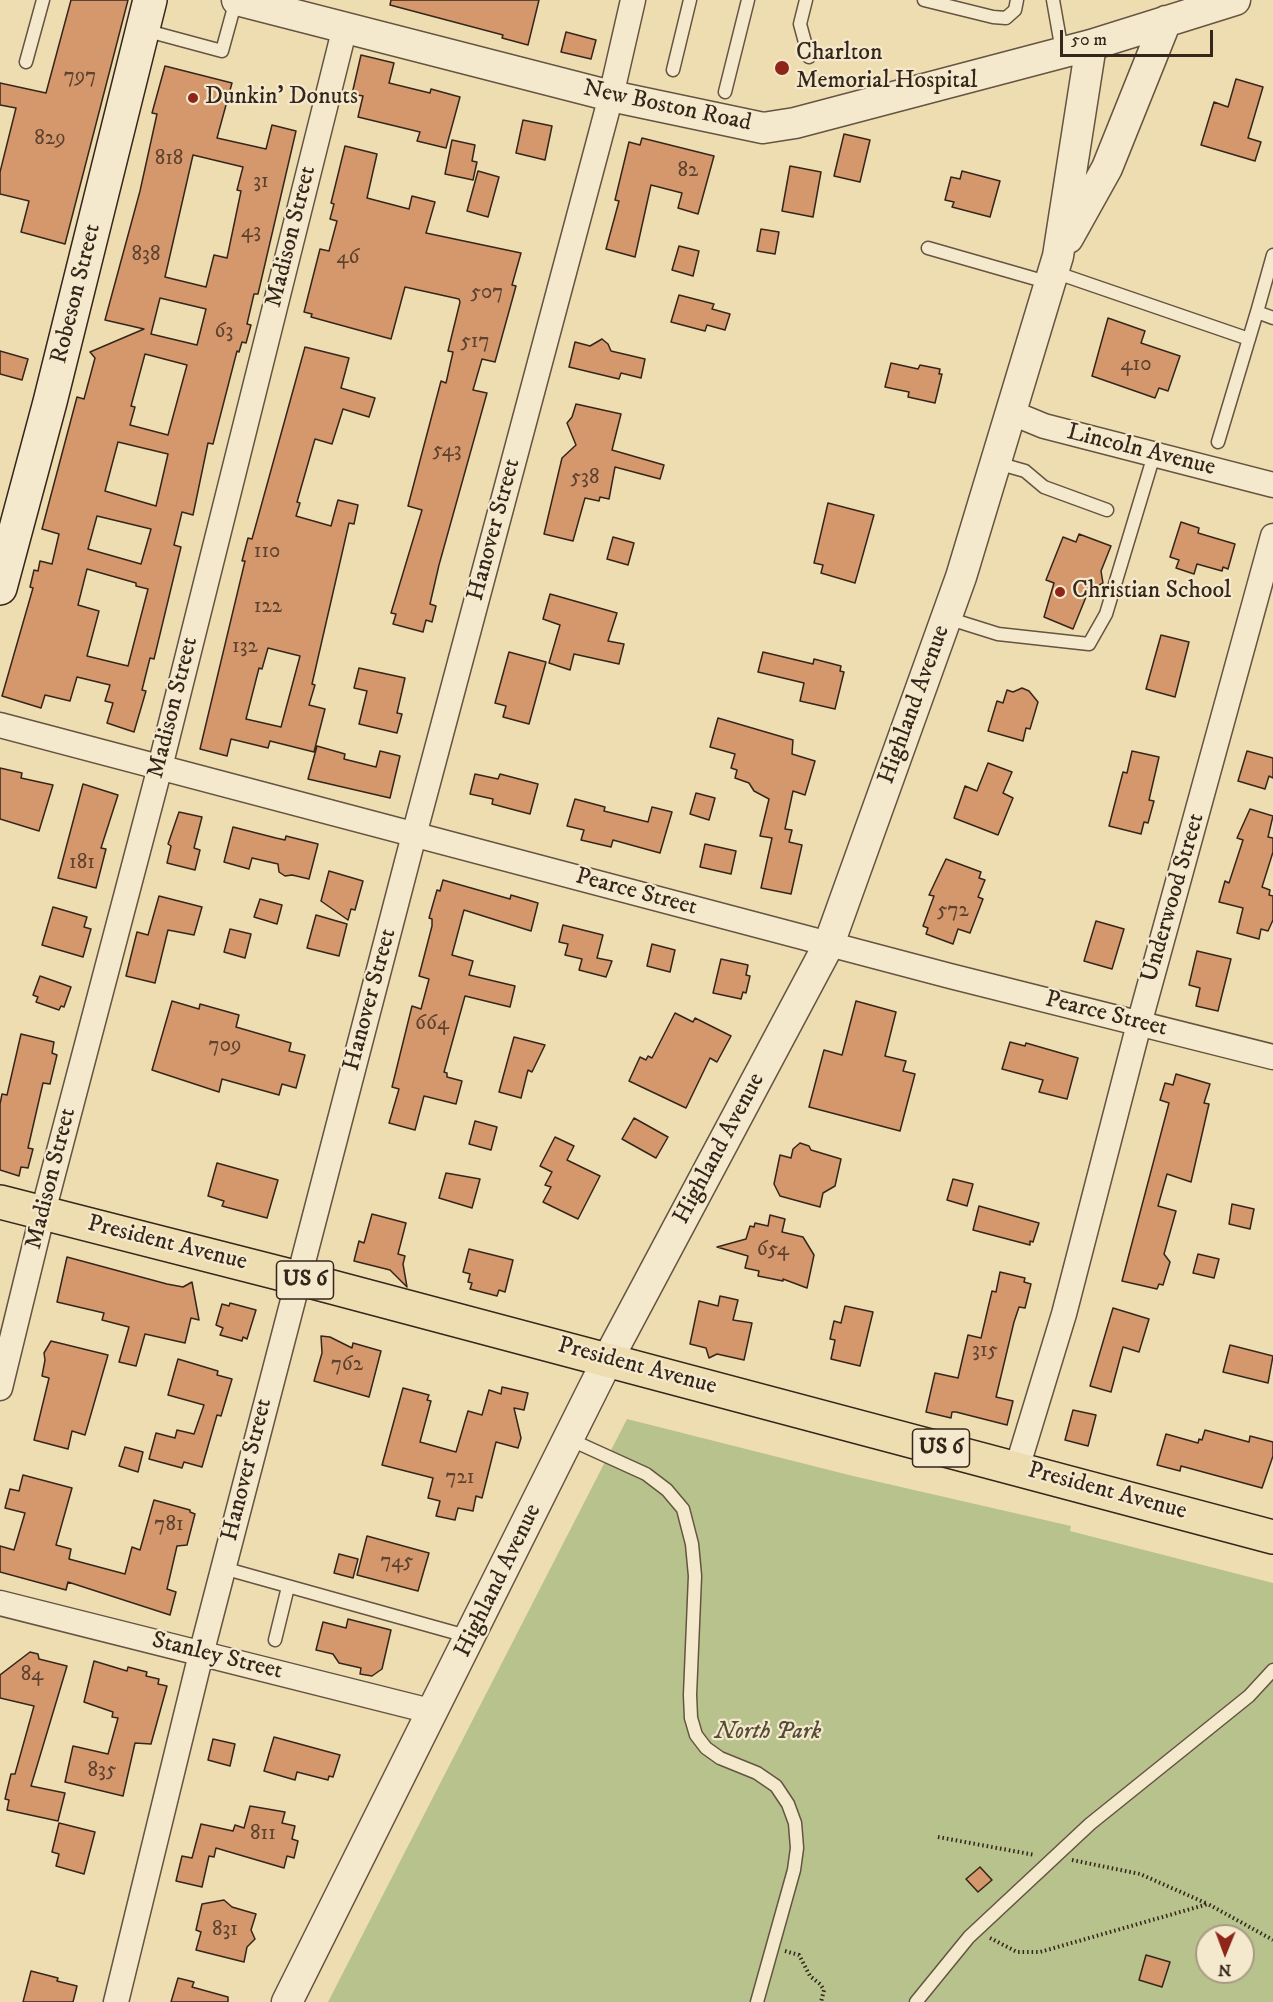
<!DOCTYPE html>
<style>
body{margin:0}
#map{position:relative;width:1273px;height:2002px;overflow:hidden;background:#efddb2;font-family:"IM FELL DW Pica",serif}
canvas{display:block}
.north{position:absolute;left:1195px;top:1924px;width:60px;height:60px;box-sizing:border-box;background:#f5e9cd;border:2px solid #a89b86;border-radius:50%;rotate:181deg;font-size:16px;font-weight:700;line-height:24px;text-align:center;color:#35261b}
.north::after{content:'';display:block;margin:auto;width:21px;height:27px;background:#8f2418;clip-path:polygon(50% 0,100% 100%,50% 72%,0 100%)}
.scale{position:absolute;left:1060px;top:30px;width:153px;height:27px;box-sizing:border-box;border:3px solid #35261b;border-top:0;padding-left:8px;font-size:18px;line-height:21px;white-space:nowrap;color:#35261b;-webkit-text-stroke:4px #f5e9cd;paint-order:stroke}
</style>
<div id="map">
<canvas width="1273" height="2002"></canvas>
<div class="north">N</div>
<div class="scale">50 m</div>
</div>
<script>
const g = document.querySelector('canvas').getContext('2d');
g.lineJoin = 'round';
function fill(path, color) { g.fillStyle = color; g.fill(path, 'evenodd'); }
const shape = rows => new Path2D(rows.map(r => 'M' + r).join(''));
function trace(path, color, width, dash) { g.strokeStyle = color; g.lineWidth = width; g.lineCap = dash ? 'butt' : 'round'; g.setLineDash(dash || []); g.stroke(path); }
function label(font, color, halo, rows, align = 'center') {
  g.font = font + ' "IM FELL DW Pica",serif'; g.lineWidth = 4.5; g.setLineDash([]); g.textBaseline = 'middle'; g.strokeStyle = halo; g.fillStyle = color; for (const [text, x, y, turn = 0] of rows) {
    g.save(); g.translate(x, y); g.rotate((+turn || 0) * Math.PI / 180); g.textAlign = isNaN(turn) ? turn : align; if (halo) g.strokeText(text, 0, 0); g.fillText(text, 0, 0); g.restore();
  }
}
const green = shape([
 [627,1419,853,1476,1071,1526,1070,1531,1273,1583,1273,2002,328,2002],
 [1207,1936,1243,1936,1243,1972,1207,1972]
]);
const building = shape([
 [71,0,128,0,65,244,21,232,29,201,0,194,0,172,16,108,0,105,0,83,46,93,71,0],
 [391,0,539,0,528,45,502,38,503,35,390,5,391,0],
 [566,32,596,40,591,59,561,52,566,32],
 [361,55,394,63,389,83,430,93,431,89,460,97,446,148,417,141,420,132,358,117,363,96,352,94,361,55],
 [165,66,232,83,217,138,266,149,272,125,296,131,258,294,254,294,247,324,251,325,246,343,242,342,239,352,237,351,213,444,208,443,193,515,182,512,174,545,181,547,154,659,150,658,142,690,146,691,134,732,107,723,113,703,105,701,110,685,77,677,70,701,45,695,41,708,2,696,33,588,30,587,34,570,38,571,40,561,52,564,59,534,42,529,77,397,84,399,95,358,90,352,144,329,105,320,140,191,157,114,152,113,165,66],
 [193,155,243,167,237,190,241,191,227,258,214,255,206,287,165,277,193,155],
 [160,298,206,309,197,345,151,334,160,298],
 [145,354,187,365,168,435,130,425,135,407,131,406,145,354],
 [118,442,168,454,156,506,105,491,118,442],
 [97,516,151,529,141,564,88,549,97,516],
 [87,569,136,583,136,586,148,589,128,666,87,656,99,611,78,605,87,569],
 [1236,79,1263,87,1248,138,1261,142,1255,161,1201,145,1214,102,1228,107,1236,79],
 [523,120,552,126,545,160,516,153,523,120],
 [844,134,870,140,860,182,834,176,844,134],
 [642,138,714,156,698,214,678,208,682,193,651,185,635,257,606,249,619,201,615,200,629,142,640,145,642,138],
 [452,140,475,145,472,161,477,162,473,180,445,174,452,140],
 [345,146,377,154,367,198,409,209,412,196,435,202,426,233,521,253,512,285,516,286,495,362,482,359,473,390,487,393,439,565,430,604,436,606,432,622,426,620,423,632,393,624,396,614,391,613,422,510,408,506,441,381,446,383,453,352,448,351,460,302,459,299,405,287,391,339,311,317,312,314,304,312,320,249,329,251,337,221,330,219,334,204,331,203,345,146],
 [790,166,821,172,813,217,782,211,790,166],
 [478,171,499,177,488,217,467,211,478,171],
 [962,171,1000,181,990,217,952,207,954,202,945,200,951,177,960,179,962,171],
 [761,229,779,232,775,254,757,251,761,229],
 [679,246,699,251,693,276,672,270,679,246],
 [679,295,714,304,712,309,730,314,725,330,707,325,705,331,671,322,679,295],
 [1108,318,1145,331,1141,343,1180,356,1168,391,1159,388,1155,398,1092,376,1108,318],
 [602,339,608,344,611,351,645,359,641,378,621,373,619,379,569,367,575,342,590,346,602,339],
 [305,347,349,358,341,388,375,398,369,417,343,409,332,444,315,439,297,502,300,503,296,516,331,526,338,500,358,505,354,524,349,523,312,684,315,685,309,705,325,709,314,752,270,741,268,748,231,739,227,756,200,749,245,561,242,561,248,538,252,539,305,347],
 [268,648,300,656,281,727,246,719,259,668,262,669,268,648],
 [0,351,28,359,22,380,0,374,0,351],
 [891,363,918,369,920,365,940,369,939,374,942,374,935,403,908,397,909,392,885,387,891,363],
 [576,404,621,414,612,450,664,465,660,479,615,467,609,499,600,497,599,501,585,498,573,541,544,534,562,458,576,445,567,423,572,417,576,404],
 [828,503,874,515,855,583,821,573,823,565,814,563,828,503],
 [1181,522,1199,528,1198,533,1235,544,1228,569,1223,567,1222,571,1197,564,1194,574,1176,568,1179,560,1170,557,1181,522],
 [1079,534,1111,546,1101,571,1103,583,1088,592,1073,629,1044,617,1054,583,1046,580,1063,537,1076,542,1079,534],
 [613,537,634,543,628,565,607,559,613,537],
 [550,594,617,613,608,641,624,644,619,664,574,654,570,670,549,663,560,625,543,619,550,594],
 [1161,635,1189,642,1175,697,1146,689,1161,635],
 [509,652,546,662,529,724,503,717,506,706,495,703,509,652],
 [763,652,813,664,814,659,841,666,840,671,844,672,835,709,800,701,804,683,758,672,763,652],
 [359,668,405,678,397,713,402,714,397,733,359,724,367,691,354,688,359,668],
 [1022,688,1029,691,1038,702,1030,729,1026,728,1023,741,988,731,997,701,1003,703,1007,690,1013,692,1022,688],
 [718,718,793,740,792,754,815,761,805,795,793,791,785,829,792,830,789,842,802,845,791,894,761,888,772,838,760,836,769,799,754,791,749,783,735,778,737,770,731,768,735,754,710,747,718,718],
 [317,746,345,754,344,759,376,767,380,751,400,756,390,798,308,779,317,746],
 [1132,751,1159,757,1149,800,1154,801,1148,823,1144,822,1141,834,1109,826,1123,772,1127,773,1132,751],
 [1247,751,1273,758,1273,778,1269,776,1265,789,1238,781,1247,751],
 [988,763,1012,772,1003,793,1013,798,998,835,954,818,965,786,977,791,988,763],
 [0,768,22,773,21,778,53,785,39,831,0,819,0,768],
 [475,774,498,779,500,774,538,784,530,814,492,804,493,799,470,794,475,774],
 [83,784,118,795,101,848,106,849,96,888,58,878,83,784],
 [696,793,715,798,709,820,690,814,696,793],
 [575,799,605,807,604,811,648,822,652,807,672,812,660,853,613,840,611,847,581,840,584,830,567,826,575,799],
 [1250,809,1273,816,1268,837,1273,838,1273,852,1262,887,1270,890,1269,895,1273,896,1273,920,1268,931,1261,929,1259,939,1237,933,1243,908,1219,902,1225,881,1229,883,1243,840,1237,838,1250,809],
 [179,812,202,817,194,848,200,850,195,870,167,863,171,846,168,844,179,812],
 [233,827,276,838,285,840,286,836,318,844,309,879,292,875,285,876,279,872,278,864,252,858,249,869,224,862,233,827],
 [705,844,736,851,731,874,700,867,705,844],
 [946,859,981,872,979,878,985,880,978,897,983,899,970,933,958,929,953,944,926,934,928,928,923,926,934,896,929,895,946,859],
 [329,871,363,881,355,910,351,909,348,920,321,901,329,871],
 [443,880,510,899,511,895,538,903,531,931,464,910,452,955,473,961,469,975,515,986,510,1007,465,996,444,1072,447,1073,447,1077,462,1081,456,1104,424,1096,415,1130,389,1123,399,1089,392,1087,412,1006,421,1009,429,979,419,976,432,926,432,919,429,918,437,890,440,891,443,880],
 [159,896,202,907,194,935,168,930,155,983,126,976,137,932,148,935,159,896],
 [260,899,282,905,277,924,254,917,260,899],
 [53,907,87,917,84,927,91,929,83,957,42,945,53,907],
 [316,915,347,924,339,956,307,948,316,915],
 [1096,921,1124,929,1112,969,1084,961,1096,921],
 [563,925,603,935,597,958,612,961,606,977,579,970,582,959,565,955,568,944,559,942,563,925],
 [230,929,251,934,245,958,224,952,230,929],
 [652,944,675,950,670,972,647,966,652,944],
 [1197,951,1231,959,1218,1011,1196,1006,1200,988,1189,985,1197,951],
 [721,959,748,965,746,975,750,976,746,993,743,992,741,999,713,993,721,959],
 [40,976,71,987,64,1007,61,1006,59,1010,36,1002,38,997,33,995,40,976],
 [172,1001,199,1009,200,1004,239,1015,236,1027,291,1043,289,1051,305,1055,296,1088,282,1084,279,1095,222,1079,219,1092,152,1070,172,1001],
 [856,1001,896,1012,885,1056,906,1061,903,1071,915,1074,900,1131,809,1107,824,1050,842,1055,856,1001],
 [675,1013,693,1022,695,1018,731,1036,717,1062,710,1058,686,1108,629,1081,640,1057,646,1060,648,1056,652,1058,675,1013],
 [21,1034,54,1042,52,1053,57,1055,50,1084,43,1083,28,1148,33,1149,28,1168,21,1167,19,1176,0,1170,0,1104,2,1094,7,1095,21,1034],
 [514,1037,545,1045,532,1072,528,1070,521,1098,499,1092,514,1037],
 [1010,1042,1025,1046,1026,1043,1078,1058,1067,1099,1039,1092,1043,1080,1002,1069,1010,1042],
 [1176,1074,1210,1084,1204,1103,1209,1104,1191,1182,1167,1174,1158,1206,1176,1211,1164,1254,1170,1262,1163,1285,1159,1284,1157,1289,1122,1281,1169,1103,1160,1100,1165,1083,1173,1085,1176,1074],
 [634,1118,668,1137,656,1158,622,1139,634,1118],
 [475,1121,497,1127,491,1150,469,1144,475,1121],
 [555,1137,574,1146,567,1160,600,1176,578,1219,543,1202,551,1187,545,1185,552,1172,540,1166,555,1137],
 [800,1143,809,1146,811,1150,841,1159,835,1186,823,1193,820,1207,780,1196,774,1184,780,1155,791,1158,793,1149,800,1143],
 [217,1163,278,1180,267,1218,222,1206,224,1201,208,1196,217,1163],
 [446,1173,480,1179,472,1208,439,1198,446,1173],
 [953,1179,973,1184,967,1206,947,1200,953,1179],
 [1232,1204,1254,1209,1250,1229,1229,1224,1232,1204],
 [979,1206,1039,1223,1033,1242,1030,1241,1030,1245,973,1230,979,1206],
 [372,1214,406,1223,398,1254,405,1256,403,1264,407,1287,390,1270,354,1261,359,1241,364,1243,372,1214],
 [770,1215,785,1219,782,1232,803,1237,814,1255,807,1288,783,1279,783,1281,758,1276,759,1271,745,1268,748,1256,717,1247,746,1239,750,1226,754,1227,755,1223,768,1226,770,1215],
 [469,1249,513,1260,505,1292,499,1290,497,1296,470,1289,472,1283,468,1282,470,1274,463,1272,469,1249],
 [1198,1254,1219,1259,1214,1278,1193,1273,1198,1254],
 [67,1257,167,1284,183,1287,192,1282,199,1320,191,1318,185,1343,145,1334,136,1366,119,1362,129,1327,102,1320,104,1313,57,1302,67,1257],
 [1000,1272,1025,1278,1024,1282,1031,1284,1025,1308,1019,1307,1014,1322,996,1397,1013,1401,1007,1425,956,1412,952,1412,951,1418,926,1412,935,1373,958,1378,968,1335,981,1338,992,1291,996,1292,1000,1272],
 [720,1296,738,1300,733,1320,752,1323,744,1360,717,1354,709,1358,706,1348,690,1344,699,1301,718,1306,720,1296],
 [230,1303,256,1310,247,1339,243,1337,242,1341,220,1335,223,1328,216,1325,222,1304,229,1306,230,1303],
 [845,1306,873,1312,860,1366,831,1359,835,1340,830,1339,834,1321,841,1323,845,1306],
 [1113,1308,1149,1319,1139,1352,1123,1347,1111,1392,1090,1386,1113,1308],
 [321,1336,330,1337,352,1348,353,1343,381,1351,369,1397,314,1381,322,1353,321,1336],
 [51,1341,108,1355,85,1435,72,1431,68,1449,34,1440,49,1378,42,1376,45,1360,44,1353,51,1341],
 [1230,1345,1273,1356,1268,1383,1223,1372,1230,1345],
 [178,1359,218,1371,217,1375,232,1379,221,1416,217,1415,202,1467,184,1462,182,1468,149,1459,156,1433,175,1438,177,1430,194,1434,204,1405,168,1395,178,1359],
 [502,1387,528,1393,524,1410,514,1408,521,1438,518,1448,496,1442,482,1498,476,1496,473,1511,458,1508,455,1520,436,1516,440,1501,428,1498,433,1478,382,1465,403,1388,429,1395,427,1400,431,1401,420,1442,456,1452,468,1411,482,1415,489,1390,501,1394,502,1387],
 [1073,1410,1096,1415,1088,1446,1065,1440,1073,1410],
 [1205,1430,1249,1442,1250,1436,1273,1442,1273,1456,1262,1488,1181,1466,1180,1471,1157,1465,1166,1434,1198,1443,1199,1439,1202,1440,1205,1430],
 [125,1447,143,1452,138,1472,119,1466,125,1447],
 [23,1475,72,1488,56,1545,71,1549,69,1559,125,1574,132,1547,140,1550,154,1500,190,1510,190,1512,195,1514,187,1545,177,1546,167,1589,176,1592,170,1615,68,1582,66,1590,0,1572,0,1546,14,1550,25,1513,5,1508,10,1489,19,1491,23,1475],
 [367,1536,429,1553,418,1591,357,1575,367,1536],
 [339,1554,358,1559,353,1578,334,1573,339,1554],
 [348,1619,391,1630,382,1669,372,1676,360,1674,361,1668,339,1663,333,1654,316,1650,323,1622,346,1628,348,1619],
 [30,1652,38,1654,39,1659,67,1666,31,1786,65,1793,58,1821,7,1810,9,1800,5,1799,11,1774,15,1774,34,1706,0,1698,0,1675,30,1652],
 [94,1661,127,1671,128,1667,147,1672,146,1676,159,1679,158,1684,167,1686,151,1744,135,1743,123,1796,65,1782,73,1746,108,1754,118,1718,112,1717,113,1712,84,1702,94,1661],
 [274,1737,340,1755,333,1777,329,1776,328,1780,297,1772,295,1780,264,1771,274,1737],
 [213,1739,235,1744,230,1766,208,1760,213,1739],
 [250,1806,285,1812,282,1823,295,1826,292,1839,298,1841,294,1858,287,1856,284,1868,216,1848,214,1857,209,1856,202,1887,176,1881,182,1856,192,1858,201,1824,233,1831,235,1825,244,1828,250,1806],
 [59,1823,95,1832,84,1874,56,1866,59,1854,52,1852,59,1823],
 [980,1867,992,1880,978,1892,966,1879,980,1867],
 [224,1900,232,1907,256,1914,251,1930,255,1939,247,1947,244,1962,196,1950,201,1932,196,1930,202,1904,224,1900],
 [1146,1955,1170,1962,1162,1987,1139,1980,1146,1955],
 [31,1971,58,1978,57,1981,77,1986,73,2002,23,2002,31,1971],
 [178,1978,194,1982,192,1987,228,1997,228,2002,171,2002,178,1978]
]);
const path = shape([
 [938,1837,1035,1855],
 [1072,1860,1140,1874,1208,1904],
 [990,1938,1017,1952,1040,1952,1208,1904,1273,1940],
 [785,1951,799,1955,810,1976,820,1984,824,1990,821,2002]
]);
const service = shape([
 [806,0,800,24,809,57],
 [924,0,993,17,1006,18,1015,10,1017,0],
 [1053,0,1062,51],
 [144,30,222,51,236,0],
 [26,62,43,0],
 [673,70,690,0],
 [725,92,748,0],
 [928,248,1050,283],
 [1273,255,1257,312,1273,318],
 [1054,272,1249,339],
 [1218,442,1257,312],
 [997,463,1025,471,1044,487,1107,510],
 [947,618,998,634,1089,644,1106,614,1154,455],
 [569,1439,646,1474,667,1490,683,1509,692,1544,695,1576,690,1695,691,1718,696,1735,706,1748,720,1758,757,1773,776,1786,788,1804,795,1823,797,1848,794,1870,757,2002],
 [223,1568,470,1637],
 [275,1640,288,1587],
 [916,2002,969,1937,1090,1824,1249,1696,1273,1670]
]);
const minor = shape([
 [1010,412,1044,426,1273,485],
 [0,725,950,976,1273,1057],
 [0,1388,43,1212,160,767,345,27],
 [1017,1468,1064,1314,1139,1024,1273,536],
 [0,1603,434,1712],
 [116,2002,200,1658,414,835,611,96,633,0]
]);
const tertiary = shape([
 [237,0,611,96,763,128,795,123,1091,45,1235,0],
 [1068,238,1107,168,1166,21],
 [287,2002,608,1359,829,944,961,577,1058,256,1091,45]
]);
const secondary = shape([
 [0,588,50,402,150,0]
]);
const primary = shape([
 [0,1202,298,1278,1273,1537]
]);
const markers = [
 [782,68,8,"#8f2418"],
 [193,98,6,"#8f2418"],
 [1060,592,6,"#8f2418"]
];
const numberNames = [
 ["797",80,78],
 ["829",50,140],
 ["818",169,160],
 ["82",688,172],
 ["31",261,183],
 ["43",251,233],
 ["838",146,256],
 ["46",348,259],
 ["507",487,294],
 ["63",224,333],
 ["517",475,343],
 ["410",1136,366],
 ["543",447,452],
 ["538",585,479],
 ["110",267,553],
 ["122",268,608],
 ["132",245,648],
 ["181",82,864],
 ["572",953,912],
 ["664",432,1025],
 ["709",225,1047],
 ["654",773,1251],
 ["315",985,1352],
 ["762",347,1366],
 ["721",460,1479],
 ["781",169,1526],
 ["745",397,1563],
 ["84",32,1676],
 ["835",102,1772],
 ["811",263,1835],
 ["831",225,1931]
];
const shields = [
 [305,1280,57],
 [941,1448,57]
];
const shieldNames = [
 ["US 6",305,1280],
 ["US 6",941,1448]
];
const poiNames = [
 ["Charlton",796,54],
 ["Memorial Hospital",796,82],
 ["Dunkin' Donuts",205,98],
 ["Christian School",1072,592]
];
const streetNames = [
 ["New Boston Road",667,107,12],
 ["Madison Street",292,237,-76],
 ["Robeson Street",77,294,-76],
 ["Lincoln Avenue",1141,451,14],
 ["Hanover Street",495,530,-75],
 ["Highland Avenue",915,705,-70],
 ["Madison Street",174,708,-76],
 ["Pearce Street",636,893,15],
 ["Underwood Street",1174,898,-74],
 ["Hanover Street",371,1000,-75],
 ["Pearce Street",1106,1015,14],
 ["Highland Avenue",720,1149,-62],
 ["Madison Street",52,1179,-76],
 ["President Avenue",167,1244,14],
 ["President Avenue",637,1367,15],
 ["Hanover Street",248,1470,-76],
 ["President Avenue",1107,1492,15],
 ["Highland Avenue",499,1581,-64],
 ["Stanley Street",217,1657,14]
];
const parkNames = [
 ["North Park",768,1733]
];
fill(green, '#b7c28d');
fill(building, '#d5976c');
trace(building, '#35261b', 1.5);
trace(service, '#645441', 15);
trace(minor, '#645441', 27);
trace(tertiary, '#645441', 33);
trace(secondary, '#35261b', 36);
trace(primary, '#35261b', 36);
trace(path, '#35261b', 4, [1.5, 3]);
trace(service, '#f5e9cd', 12);
trace(minor, '#f5e9cd', 24);
trace(tertiary, '#f5e9cd', 30);
trace(secondary, '#f5e9cd', 33);
trace(primary, '#efddb2', 33);
for (const [x, y, r, color] of markers) { const dot = new Path2D(); dot.arc(x, y, r, 0, 2 * Math.PI); g.fillStyle = color; g.fill(dot); trace(dot, '#f5e9cd', 2); }
label('21px', '#5d422f', null, numberNames);
for (const [x, y, w] of shields) { const box = new Path2D(); box.roundRect(x - w / 2, y - 19, w, 38, 4.5); g.fillStyle = '#f5e9cd'; g.fill(box); trace(box, '#35261b', 1.5); }
label('bold 22px', '#35261b', null, shieldNames);
label('24px', '#35261b', '#f5e9cd', poiNames, 'left');
label('24px', '#35261b', '#f5e9cd', streetNames);
label('italic 24px', '#564d38', '#f5e9cd', parkNames);
</script>
